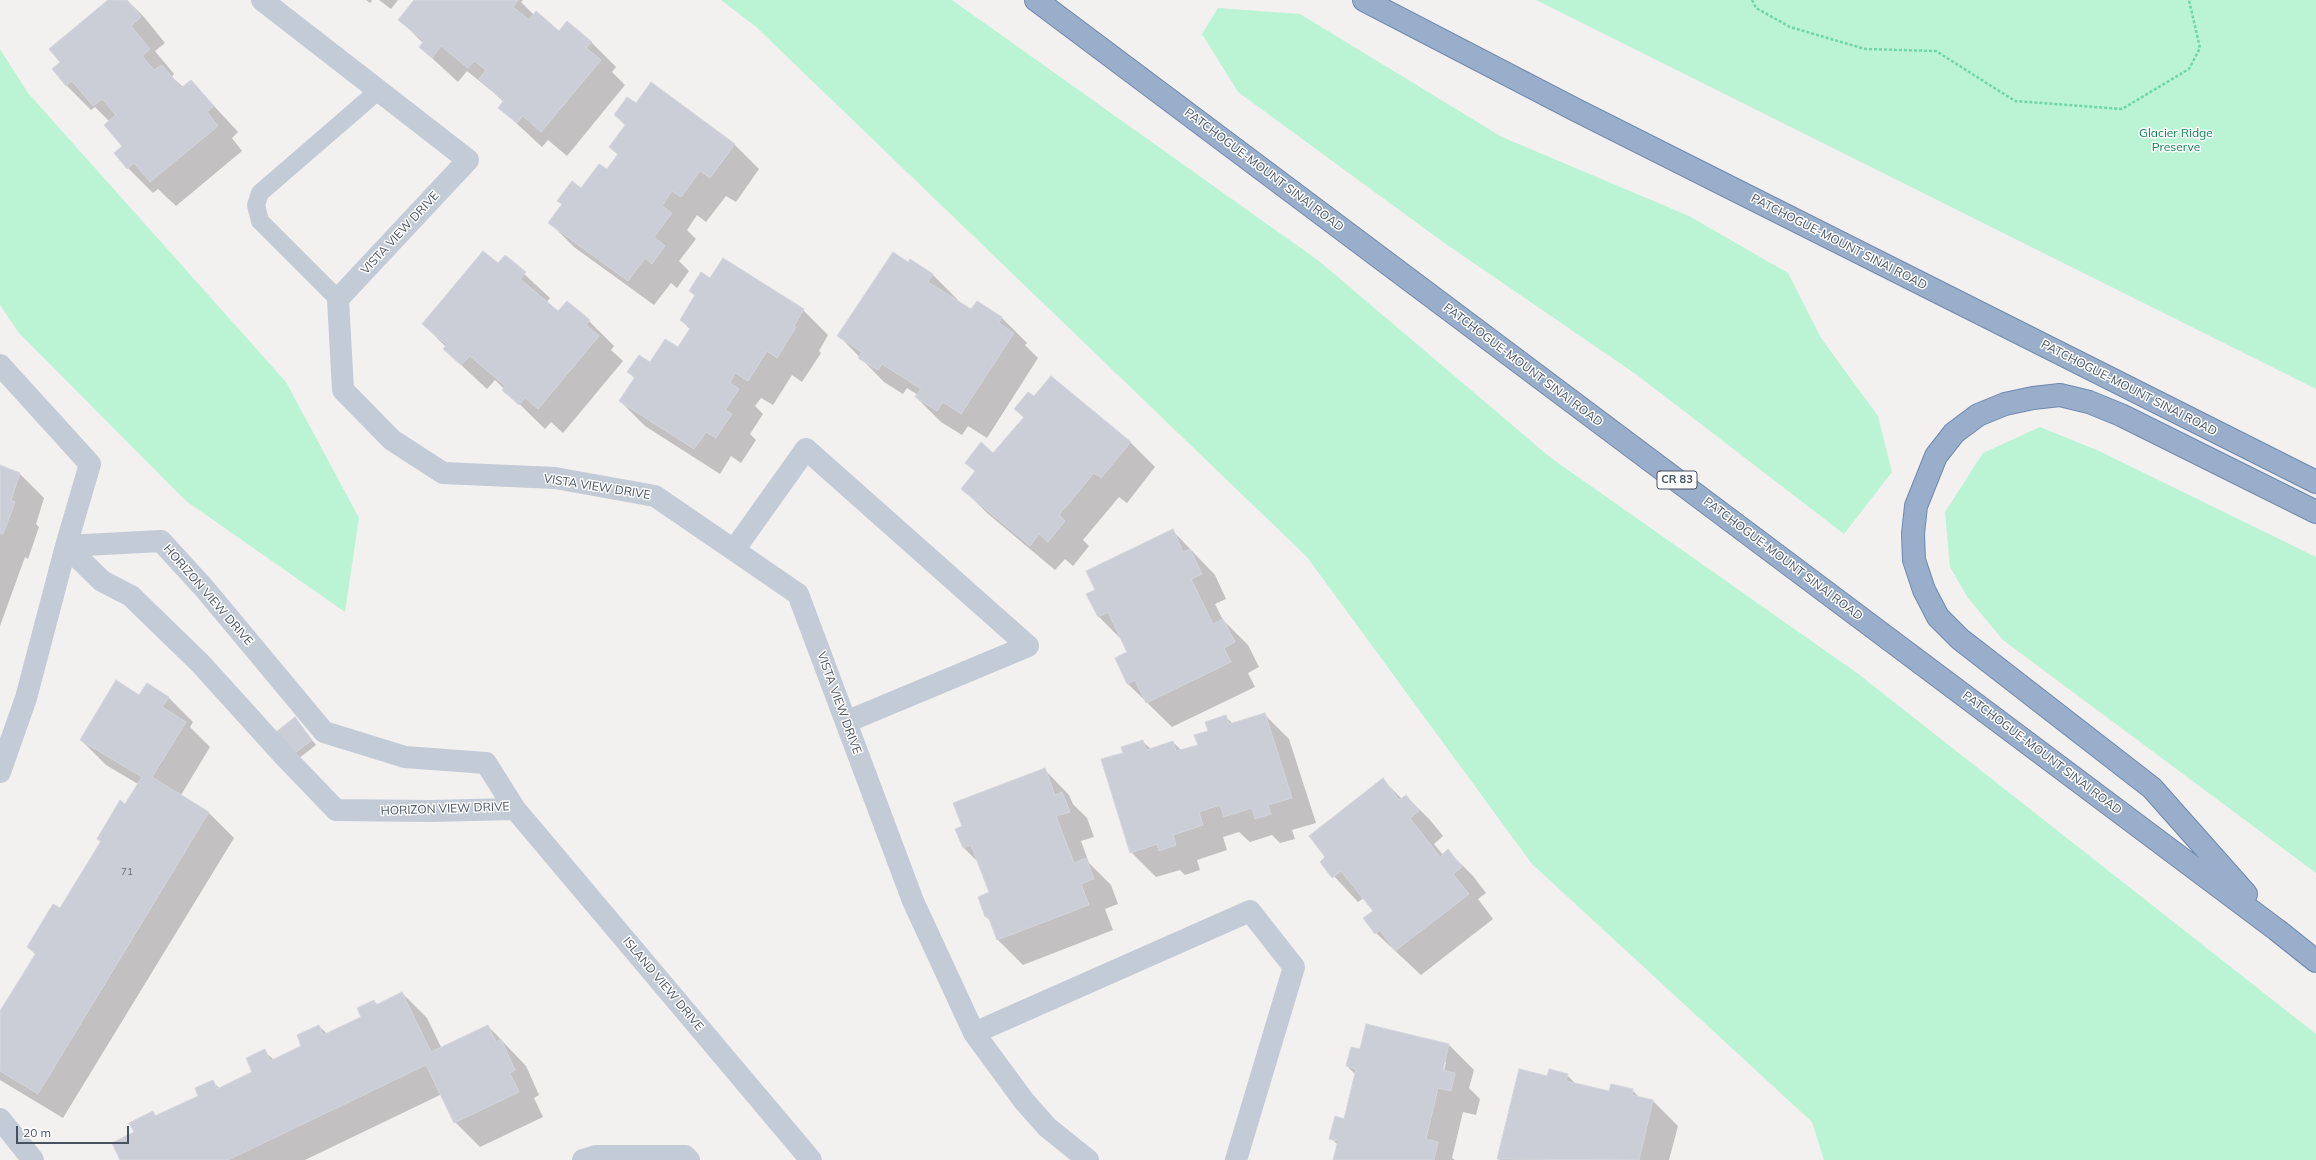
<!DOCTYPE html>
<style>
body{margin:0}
#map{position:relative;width:2316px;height:1160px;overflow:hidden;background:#f3f0f0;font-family:Mulish,sans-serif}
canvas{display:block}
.scale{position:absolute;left:16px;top:1126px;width:113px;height:18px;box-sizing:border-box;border:2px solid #465260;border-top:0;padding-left:5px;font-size:12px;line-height:14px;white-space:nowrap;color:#465260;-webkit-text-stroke:3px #fff;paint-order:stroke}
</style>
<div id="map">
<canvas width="2316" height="1160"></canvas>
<div class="scale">20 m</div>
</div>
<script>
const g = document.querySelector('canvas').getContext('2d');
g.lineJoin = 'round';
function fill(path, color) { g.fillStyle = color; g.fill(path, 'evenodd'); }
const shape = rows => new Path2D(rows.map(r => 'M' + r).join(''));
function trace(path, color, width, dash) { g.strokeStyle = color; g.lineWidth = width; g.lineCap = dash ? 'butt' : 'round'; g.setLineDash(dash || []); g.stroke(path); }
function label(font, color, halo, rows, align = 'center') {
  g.font = font + ' Mulish,sans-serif'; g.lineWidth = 3; g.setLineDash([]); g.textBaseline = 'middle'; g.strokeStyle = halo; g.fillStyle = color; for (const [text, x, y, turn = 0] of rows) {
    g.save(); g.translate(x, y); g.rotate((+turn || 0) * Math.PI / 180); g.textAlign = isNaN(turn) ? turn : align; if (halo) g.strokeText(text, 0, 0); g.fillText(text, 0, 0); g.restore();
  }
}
const green = shape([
 [721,0,952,0,1319,261,1551,458,1857,673,2316,1034,2316,1160,1824,1160,1812,1122,1532,864,1307,557,755,26],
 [1536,0,2316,0,2316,389],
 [1218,8,1300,14,1502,137,1689,216,1788,273,1821,338,1878,416,1892,472,1844,534,1637,375,1443,242,1238,92,1202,34],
 [0,49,28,93,286,382,359,518,345,612,186,501,19,333,0,305],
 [2040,427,2099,451,2316,557,2316,873,2003,640,1968,598,1950,567,1945,512,1983,453]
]);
const shadow = shape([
 [109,0,127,0,144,17,165,43,155,51,174,74,172,77,183,87,191,81,238,132,232,138,242,151,176,206,158,189,153,193,128,168,123,146,110,122,95,107,91,110,66,85,61,63],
 [366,0,372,0,370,3],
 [379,0,398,0,391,9],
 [416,0,523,0,521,2,534,15,560,32,591,42,616,67,612,72,625,85,567,156,548,140,542,147,500,108,504,102,493,92,467,71,458,82,420,47,424,44,400,20],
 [636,104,734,144,759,169,736,202,726,196,706,222,697,215,687,230,696,239,679,261,689,271,677,288,671,283,654,305,574,247,550,223,563,205,558,201,582,189,607,170,618,155,610,147,626,126,615,115],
 [505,256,550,298,546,303,558,313,567,302,589,321,614,346,611,350,623,361,563,433,551,422,545,429,495,380,487,389,444,349,446,347,423,324,498,265],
 [910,260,933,275,958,300,957,301,971,311,978,302,1002,318,1027,343,1025,345,1038,358,987,438,968,426,962,435,941,422,916,397,918,395,907,388,903,394,884,382,839,336],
 [710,279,803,310,828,335,819,351,821,353,802,382,792,375,773,405,761,398,755,406,763,414,750,434,756,440,741,463,731,456,720,474,645,426,620,401,635,379,629,372,678,348,690,329,681,320,696,297,690,291],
 [1034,398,1130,442,1155,467,1127,503,1119,497,1083,540,1089,546,1073,566,1065,559,1055,570,987,513,962,488,976,472,966,463,994,454,1024,418,1015,409],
 [0,466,19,473,44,498,36,524,39,527,28,559,25,557,0,626],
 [1172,530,1215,575,1226,599,1215,604,1223,620,1248,645,1259,667,1248,673,1255,687,1172,727,1128,684,1116,658,1128,652,1122,640,1098,616,1096,590],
 [140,696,168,697,193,722,190,727,210,747,181,795,209,813,234,838,63,1118,0,1080,0,1013,36,955,28,947,60,910,101,842,98,839,126,805,138,784,106,765,81,740],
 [1264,714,1289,739,1316,823,1292,830,1295,839,1280,843,1272,835,1250,842,1239,832,1223,837,1227,850,1197,860,1200,870,1185,875,1180,870,1156,877,1131,852,1124,753,1143,742,1151,749,1173,742,1182,751,1199,745,1209,732,1226,717,1233,724],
 [299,724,316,745,298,759,293,754],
 [1045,770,1069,795,1073,804,1087,818,1094,837,1081,841,1089,863,1111,885,1118,904,1105,909,1113,930,1023,965,998,940,992,922,986,917,979,897,990,893,979,863,963,847,964,827],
 [1383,780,1402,799,1406,796,1431,821,1443,836,1434,844,1443,855,1448,851,1473,876,1486,893,1478,899,1493,919,1421,975,1376,933,1374,911,1364,898,1358,902,1321,862,1327,857],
 [402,993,427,1018,442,1049,488,1026,526,1066,539,1095,534,1098,543,1117,480,1147,455,1122,442,1094,305,1160,121,1160,135,1133,153,1112,156,1116,200,1096,212,1081,220,1089,253,1073,264,1051,274,1060,303,1046,319,1026,327,1034,363,1017,374,1001,378,1005],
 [1449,1045,1474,1070,1469,1088,1480,1099,1476,1115,1463,1112,1452,1158,1455,1160,1334,1160,1338,1145,1331,1138,1345,1120,1356,1075,1347,1066,1361,1050],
 [1444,1062,1446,1062,1443,1075,1441,1074],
 [1567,1075,1577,1085,1610,1092,1632,1090,1640,1098,1653,1101,1678,1126,1669,1160,1500,1160,1498,1159,1548,1077]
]);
const building = shape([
 [108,0,127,0,141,17,131,26,150,49,142,56,154,70,162,65,181,88,191,80,214,106,207,112,218,126,150,182,134,163,127,169,114,153,122,146,104,125,116,115,102,99,93,106,72,81,66,86,52,69,60,62,49,49,108,0],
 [414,0,518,0,513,7,529,20,536,11,559,31,567,21,592,42,586,48,601,60,541,132,523,116,517,123,498,108,504,100,479,79,486,70,474,61,468,68,441,46,432,58,419,47,424,41,398,20,414,0],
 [651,82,735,144,710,178,700,171,681,197,672,191,662,206,672,213,654,237,665,246,652,264,645,258,628,281,548,223,562,204,557,201,572,181,581,188,599,164,607,169,618,154,609,147,626,124,614,115,627,97,636,103,651,82],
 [483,251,498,263,505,255,526,272,520,279,558,311,567,301,590,320,586,325,599,336,538,409,525,398,519,405,502,390,505,386,470,356,461,365,443,349,447,345,422,324,483,251],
 [893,252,908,262,910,259,933,274,928,282,971,309,977,301,1002,317,999,323,1014,333,961,414,943,402,937,411,915,397,921,389,882,364,878,370,858,358,862,352,837,336,893,252],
 [723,258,804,309,794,326,796,327,777,358,767,351,748,381,735,373,730,383,739,389,725,410,732,414,716,438,706,432,694,449,619,401,635,377,627,372,639,355,650,362,665,339,678,347,691,327,680,320,695,295,689,291,701,272,710,278,723,258],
 [1051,376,1131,442,1101,478,1094,473,1059,515,1065,521,1048,542,1039,534,1030,546,961,489,975,471,965,463,981,442,993,453,1024,417,1014,409,1028,392,1034,396,1051,376],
 [0,465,20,473,11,500,15,502,3,534,0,533,0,465],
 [1173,529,1183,552,1190,549,1202,574,1191,579,1213,624,1223,619,1235,642,1224,648,1231,662,1146,703,1135,680,1127,684,1115,658,1127,652,1108,612,1098,617,1086,594,1095,590,1086,571,1173,529],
 [116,680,139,695,147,683,169,697,162,707,186,722,152,777,209,812,38,1094,0,1071,0,1011,36,953,27,947,53,904,60,908,101,841,97,839,120,800,125,804,142,777,80,740,116,680],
 [1265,713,1292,798,1268,805,1271,814,1255,819,1252,808,1224,817,1220,805,1199,812,1203,825,1173,835,1176,845,1159,851,1157,844,1130,853,1101,759,1123,753,1121,747,1143,740,1146,750,1173,741,1176,751,1198,745,1194,735,1208,731,1205,722,1226,715,1229,724,1265,713],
 [295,717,312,740,292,755,276,732,295,717],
 [1045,768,1055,795,1062,792,1070,812,1056,816,1074,863,1086,858,1094,879,1081,884,1089,905,997,940,988,916,985,917,978,897,989,892,971,845,963,848,955,829,962,826,953,803,1045,768],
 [1383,778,1399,800,1406,795,1419,811,1410,818,1440,857,1448,849,1462,867,1453,874,1469,894,1395,951,1380,930,1375,934,1363,918,1373,911,1341,871,1332,878,1320,862,1325,857,1309,836,1383,778],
 [402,992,431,1052,488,1025,496,1042,501,1039,515,1070,510,1073,519,1092,454,1123,426,1065,228,1160,120,1160,112,1143,134,1132,129,1123,153,1111,155,1116,198,1096,195,1088,213,1080,217,1089,252,1072,246,1058,265,1049,270,1061,301,1046,297,1035,319,1025,323,1035,361,1017,357,1008,374,1000,376,1005,402,992],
 [1366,1024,1449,1044,1443,1070,1455,1073,1451,1091,1438,1088,1426,1139,1438,1142,1434,1160,1333,1160,1338,1141,1329,1139,1335,1116,1344,1119,1356,1069,1346,1066,1351,1047,1360,1049,1366,1024],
 [1519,1069,1547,1076,1549,1069,1568,1074,1566,1081,1609,1091,1611,1084,1633,1089,1632,1095,1653,1100,1639,1160,1497,1159,1519,1069]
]);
const path = shape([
 [1752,0,1756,8,1790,27,1865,49,1936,51,2015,101,2122,109,2189,69,2200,48,2189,0]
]);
const service = shape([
 [338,299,260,221,256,205,260,193,379,90]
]);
const minor = shape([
 [262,0,468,160,338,299,343,390,392,440,443,473,555,478,655,496,798,594,913,901,974,1033,1024,1101,1047,1127,1088,1160],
 [0,365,90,464,66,546,26,698,0,772],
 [66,546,161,541,204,588,324,732,405,757,486,763,515,809,811,1160],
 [66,546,102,581,131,596,200,663,287,759,336,810,430,811,515,809],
 [734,550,806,449,1028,646,846,722],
 [974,1033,1250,911,1294,967,1236,1160],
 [0,1119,33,1160],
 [583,1160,596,1156,685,1156,689,1160]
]);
const trunk = shape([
 [1036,0,2277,930,2316,961],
 [1364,0,1576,110,2316,482],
 [2246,894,2152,788,1960,639,1938,617,1924,590,1914,560,1913,534,1916,506,1936,456,1954,433,1978,415,2005,404,2033,398,2060,395,2089,402,2121,415,2316,512]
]);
const numberNames = [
 ["71",127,872]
];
const shields = [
 [1677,480,40]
];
const shieldNames = [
 ["CR 83",1677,480]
];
const parkNames = [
 ["Glacier Ridge",2176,133],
 ["Preserve",2176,147]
];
const streetNames = [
 ["PATCHOGUE-MOUNT SINAI ROAD",1264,170,37],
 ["VISTA VIEW DRIVE",400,233,-47],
 ["PATCHOGUE-MOUNT SINAI ROAD",1839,242,27],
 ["PATCHOGUE-MOUNT SINAI ROAD",1523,365,37],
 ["PATCHOGUE-MOUNT SINAI ROAD",2129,388,27],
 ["VISTA VIEW DRIVE",597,487,9],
 ["PATCHOGUE-MOUNT SINAI ROAD",1783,559,37],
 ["HORIZON VIEW DRIVE",208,595,49],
 ["VISTA VIEW DRIVE",839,703,70],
 ["PATCHOGUE-MOUNT SINAI ROAD",2042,753,37],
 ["HORIZON VIEW DRIVE",445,809,-2],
 ["ISLAND VIEW DRIVE",663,984,50]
];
fill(green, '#baf4d4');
fill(shadow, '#0003');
fill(building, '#cbced6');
trace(building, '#d3d5dc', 1);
trace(trunk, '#6e89b0', 24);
trace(path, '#6fd6a9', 2.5, [3, 2]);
trace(service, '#c2cbd6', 18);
trace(minor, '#c2cbd6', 22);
trace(trunk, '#98aeca', 22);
label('10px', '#67717e', null, numberNames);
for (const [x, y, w] of shields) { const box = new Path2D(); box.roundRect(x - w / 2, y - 9, w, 18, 3); g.fillStyle = '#fff'; g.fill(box); trace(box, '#465260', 1); }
label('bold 11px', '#465260', null, shieldNames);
label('12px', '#0d8450', '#fff', parkNames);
label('12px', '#465260', '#fff', streetNames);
</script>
